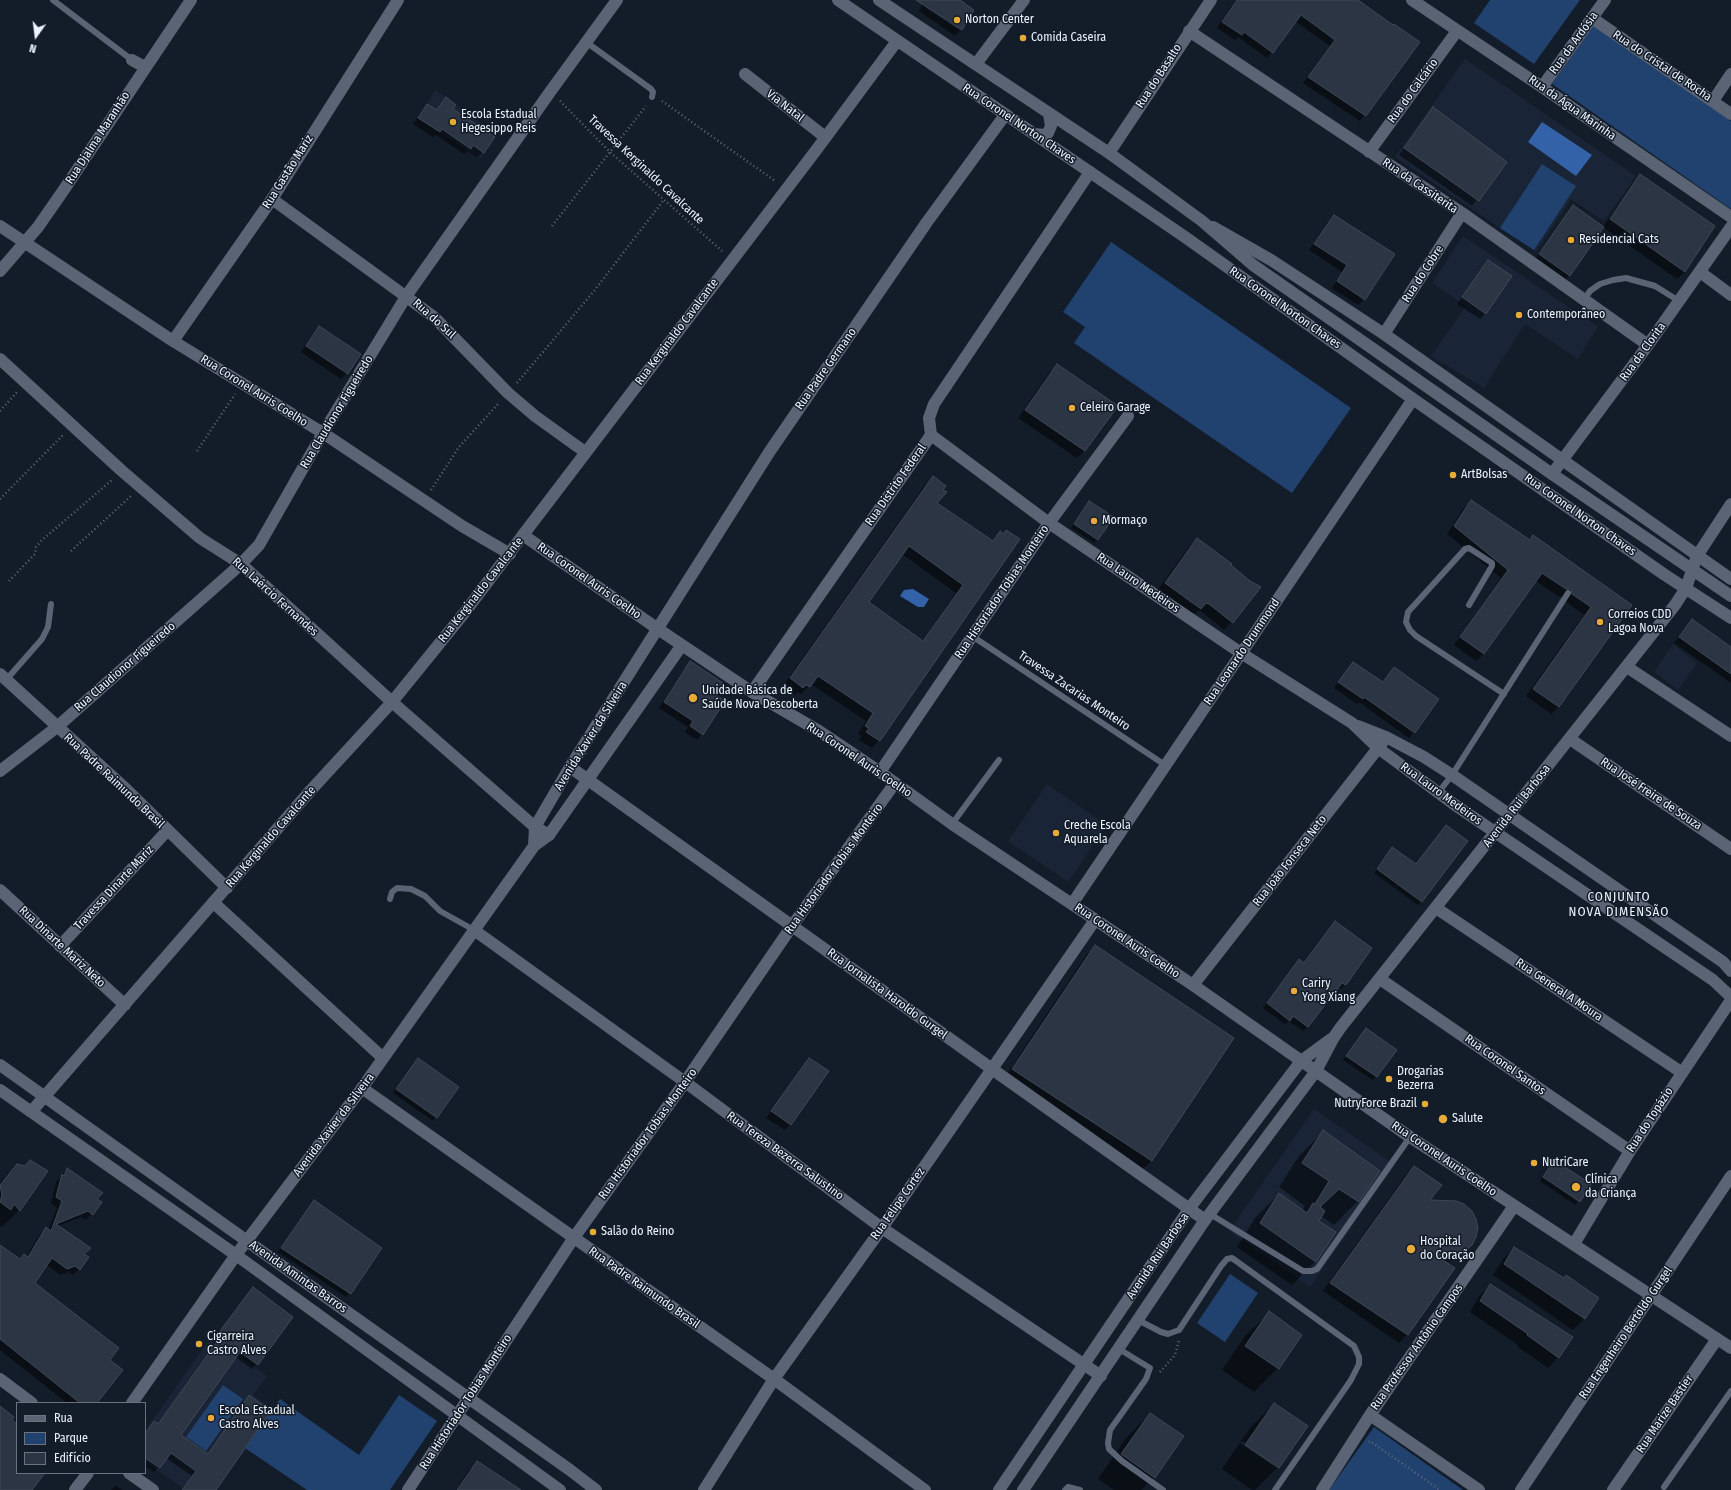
<!DOCTYPE html>
<meta charset="utf-8">
<style>
body{margin:0}
#map{position:relative;width:1731px;height:1490px;overflow:hidden;background:#131c29;font-family:"Fira Sans Condensed",sans-serif}
canvas{display:block}
.legend{position:absolute;left:16px;top:1402px;width:130px;height:72px;box-sizing:border-box;background:#131c29;border:1px solid #6a727d;margin:0;padding:5px 7px;list-style:none;font-size:12px;color:#ecf3fc}
.legend li{display:flex;align-items:center;gap:8px;height:20px}
.legend b{width:20px;border:1px solid #6a727d}
.north{position:absolute;left:16px;top:16px;width:40px;height:40px;-webkit-text-stroke:3px #131c29;paint-order:stroke;rotate:194deg;font-size:11px;font-weight:700;line-height:16px;text-align:center;color:#ecf3fc}
.north::after{content:'';display:block;margin:auto;width:14px;height:18px;background:#ecf3fc;clip-path:polygon(50% 0,100% 100%,50% 72%,0 100%)}
</style>
<div id="map">
<canvas width="1731" height="1490"></canvas>
<ul class="legend">
<li><b style="height:5px;background:#5a6474"></b>Rua</li>
<li><b style="height:11px;background:#21416f"></b>Parque</li>
<li><b style="height:11px;background:#2c3543"></b>Edifício</li>
</ul>
<div class="north">N</div>
</div>
<script>
const g = document.querySelector('canvas').getContext('2d');
g.lineJoin = 'round';
function fill(path, color) { g.fillStyle = color; g.fill(path, 'evenodd'); }
const shape = rows => new Path2D(rows.map(r => 'M' + r).join(''));
function trace(path, color, width, dash) { g.strokeStyle = color; g.lineWidth = width; g.lineCap = dash ? 'butt' : 'round'; g.setLineDash(dash || []); g.stroke(path); }
function label(font, color, halo, rows, align = 'center') {
  g.font = font + ' "Fira Sans Condensed",sans-serif'; g.lineWidth = 3; g.setLineDash([]); g.textBaseline = 'middle'; g.strokeStyle = halo; g.fillStyle = color; for (const [text, x, y, turn = 0] of rows) {
    g.save(); g.translate(x, y); g.rotate((+turn || 0) * Math.PI / 180); g.textAlign = isNaN(turn) ? turn : align; if (halo) g.strokeText(text, 0, 0); g.fillText(text, 0, 0); g.restore();
  }
}
const built = shape([
 [1465,59,1636,176,1604,221,1571,199,1536,252,1395,157],
 [435,90,497,134,480,159,418,118],
 [1463,236,1598,327,1578,359,1525,324,1484,388,1431,356,1466,306,1432,283],
 [1673,644,1697,663,1678,690,1654,672],
 [1047,784,1107,825,1068,882,1008,841],
 [1314,1109,1395,1165,1310,1287,1229,1231],
 [211,1337,267,1376,253,1395,273,1409,217,1490,186,1490,145,1462,145,1431]
]);
const green = shape([
 [1490,0,1580,0,1534,64,1474,23],
 [1594,25,1731,121,1731,209,1552,84],
 [1542,164,1576,186,1534,250,1500,228],
 [1111,242,1351,408,1292,493,1074,343,1085,327,1063,312],
 [1230,1274,1258,1293,1225,1342,1197,1323],
 [223,1385,243,1399,206,1451,186,1437],
 [399,1395,437,1421,390,1490,307,1490,245,1448,280,1399,359,1455],
 [1374,1427,1463,1490,1329,1490]
]);
const water = shape([
 [1542,122,1592,155,1576,176,1528,142],
 [913,589,929,599,924,607,918,607,900,596,904,590]
]);
const shadow = shape([
 [1236,0,1357,0,1392,26,1418,42,1360,121,1303,83,1330,46,1295,21,1267,58,1238,37,1235,40,1217,28],
 [922,5,960,31,955,36,919,11],
 [446,99,452,109,484,131,487,128,496,134,478,158,467,151,464,154,436,135,433,137,413,124,427,105,436,111],
 [1433,108,1505,162,1472,206,1399,155],
 [1641,176,1685,272,1677,279,1603,227,1566,279,1536,258,1573,206,1603,227,1633,184],
 [1334,216,1364,299,1358,305,1332,288,1342,272,1309,250],
 [1488,261,1486,313,1480,319,1457,304],
 [319,328,347,373,341,379,301,352],
 [1057,365,1085,450,1077,458,1018,418,1049,373],
 [933,478,936,503,992,541,1000,532,1003,535,1006,531,879,740,872,748,859,740,862,736,858,734,866,721,811,684,801,694,798,692,795,695,783,686,925,485],
 [902,554,956,593,922,642,868,602],
 [1089,502,1098,539,1094,543,1071,528],
 [1471,502,1529,540,1533,536,1631,605,1559,707,1551,714,1526,696,1584,615,1565,601,1563,597,1558,596,1536,581,1484,654,1476,661,1454,645,1501,578,1447,534,1463,509],
 [1197,539,1232,622,1224,630,1201,611,1198,611,1192,616,1157,591,1189,547],
 [1692,620,1731,648,1731,683,1674,643],
 [690,663,702,734,697,740,685,732,688,727,659,708,685,668],
 [1353,663,1382,683,1394,668,1438,700,1409,738,1359,702,1357,704,1334,688],
 [1446,826,1422,901,1418,905,1374,873,1389,852,1415,865],
 [1335,923,1371,948,1345,985,1341,989,1338,987,1303,1031,1289,1021,1285,1024,1263,1008,1295,965,1303,964],
 [1095,947,1233,1038,1151,1161,1143,1169,1005,1077,1087,954],
 [1366,1030,1395,1050,1373,1080,1343,1060],
 [418,1059,436,1117,433,1121,393,1093],
 [809,1059,790,1124,785,1130,766,1118],
 [1323,1132,1358,1201,1334,1225,1321,1216,1317,1222,1316,1261,1292,1285,1237,1247,1255,1218,1279,1194,1302,1211,1305,1206,1279,1187,1299,1156],
 [1554,1161,1579,1201,1575,1205,1540,1181],
 [17,1165,47,1171,19,1210,2,1227,0,1225,0,1182],
 [1414,1167,1428,1201,1471,1245,1455,1259,1445,1263,1453,1268,1407,1335,1399,1343,1323,1291,1406,1175],
 [67,1169,95,1200,101,1203,86,1220,81,1217,57,1226,83,1255,79,1269,73,1275,69,1272,60,1275,47,1265,34,1283,108,1360,96,1403,67,1403,0,1350,0,1246,20,1260,26,1257,40,1234,46,1228,48,1230,57,1208,51,1203,56,1182],
 [311,1205,381,1248,346,1297,278,1252],
 [1514,1248,1597,1298,1584,1319,1573,1330,1493,1275,1503,1259],
 [1490,1285,1558,1357,1548,1368,1517,1346,1518,1345,1470,1312,1479,1296],
 [249,1293,292,1317,252,1369,235,1357,179,1436,207,1455,244,1402,214,1490,182,1490,192,1476,166,1458,154,1472,145,1466,145,1433,154,1422,157,1425,215,1342,213,1340],
 [1269,1313,1278,1368,1254,1392,1222,1370,1245,1336],
 [1274,1404,1278,1467,1255,1490,1252,1490,1222,1469,1250,1428],
 [1242,1441,1274,1464,1274,1466,1240,1443],
 [1150,1414,1154,1477,1141,1490,1114,1490,1098,1479,1126,1438],
 [477,1462,518,1490,456,1490,469,1470],
 [116,1486,122,1490,111,1490]
]);
const building = shape([
 [916,0,960,0,974,10,962,30,916,0],
 [1237,0,1358,0,1393,25,1394,24,1420,42,1366,116,1308,77,1335,40,1301,15,1273,53,1244,32,1242,35,1222,22,1237,0],
 [446,97,456,105,453,109,495,137,484,153,473,145,471,149,442,129,440,132,418,118,427,104,437,110,446,97],
 [1433,107,1507,162,1479,201,1404,148,1433,107],
 [1640,174,1715,226,1685,272,1610,219,1640,174],
 [1573,205,1604,227,1570,276,1539,254,1573,205],
 [1334,215,1395,254,1365,300,1337,281,1347,265,1314,244,1334,215],
 [1488,260,1512,276,1486,314,1462,297,1488,260],
 [319,326,361,354,348,374,306,346,319,326],
 [1057,364,1118,406,1085,451,1025,410,1057,364],
 [933,476,946,486,943,490,947,492,937,503,993,541,1000,531,1004,534,1006,530,1020,539,880,741,866,732,869,728,865,726,873,713,818,676,810,687,806,685,803,688,790,678,933,476],
 [909,546,963,585,923,641,869,602,909,546],
 [1471,500,1530,540,1533,535,1632,605,1559,707,1533,689,1591,607,1572,594,1571,589,1566,589,1542,573,1484,654,1460,637,1508,570,1454,526,1471,500],
 [1089,501,1114,517,1098,540,1074,524,1089,501],
 [1197,538,1232,564,1231,565,1250,581,1261,587,1233,623,1209,604,1206,603,1201,609,1165,583,1197,538],
 [1692,619,1731,647,1731,674,1679,637,1692,619],
 [690,661,723,683,716,695,725,701,703,735,690,726,693,721,664,702,690,661],
 [1353,662,1383,682,1394,667,1439,699,1415,733,1364,697,1363,699,1338,682,1353,662],
 [1446,825,1468,841,1422,902,1377,869,1392,847,1416,864,1446,825],
 [1335,921,1372,948,1346,985,1342,983,1308,1027,1293,1016,1290,1021,1267,1003,1299,959,1304,963,1335,921],
 [1095,945,1234,1038,1152,1161,1012,1069,1095,945],
 [1366,1028,1397,1050,1377,1077,1346,1056,1366,1028],
 [418,1058,459,1087,437,1118,396,1089,418,1058],
 [809,1058,829,1071,791,1125,771,1111,809,1058],
 [1323,1130,1380,1171,1359,1202,1339,1189,1320,1207,1325,1211,1319,1221,1336,1232,1316,1262,1260,1223,1279,1193,1307,1213,1313,1203,1315,1204,1329,1181,1302,1163,1323,1130],
 [30,1160,48,1171,20,1211,14,1204,11,1210,0,1202,2,1195,0,1185,17,1164,25,1166,30,1160],
 [1554,1160,1591,1184,1580,1202,1543,1177,1554,1160],
 [1414,1166,1442,1185,1430,1200,1456,1201,1464,1204,1472,1211,1476,1219,1478,1228,1476,1237,1472,1245,1464,1252,1443,1260,1455,1268,1408,1335,1330,1283,1414,1166],
 [67,1168,103,1193,97,1199,102,1202,93,1215,88,1211,56,1224,91,1248,84,1254,89,1257,80,1270,75,1266,67,1269,52,1258,35,1283,119,1348,110,1360,123,1370,97,1403,80,1403,0,1339,0,1245,20,1259,24,1254,28,1257,46,1227,51,1231,62,1201,56,1197,62,1174,64,1176,67,1168],
 [314,1200,382,1248,351,1294,281,1248,314,1200],
 [1514,1247,1564,1278,1566,1275,1599,1298,1585,1319,1504,1264,1514,1247],
 [1490,1284,1573,1337,1559,1358,1527,1335,1528,1334,1480,1301,1490,1284],
 [253,1287,293,1317,258,1365,240,1352,181,1435,208,1454,249,1395,271,1411,216,1490,182,1490,196,1471,171,1453,160,1468,145,1458,145,1434,154,1421,158,1424,220,1337,217,1335,253,1287],
 [1269,1311,1302,1335,1279,1369,1245,1346,1269,1311],
 [1274,1403,1308,1426,1279,1468,1245,1445,1274,1403],
 [0,1406,14,1417,12,1420,17,1424,17,1473,45,1473,32,1490,0,1490,0,1406],
 [1150,1413,1184,1436,1155,1478,1121,1454,1150,1413],
 [477,1461,521,1490,457,1490,477,1461]
]);
const path = shape([
 [560,101,611,153,722,251],
 [662,101,775,181],
 [552,226,646,106],
 [517,383,594,291,663,201],
 [0,411,17,392],
 [197,451,235,394],
 [431,490,459,447,499,403],
 [0,499,63,435],
 [71,551,131,496],
 [9,581,35,554,36,547,41,541,113,479],
 [1160,1372,1175,1355,1179,1340],
 [1369,1442,1370,1441,1440,1490]
]);
const lane = shape([
 [53,0,132,60],
 [586,42,651,89,653,92,652,97],
 [1584,300,1590,291,1600,284,1613,280,1626,278,1655,286,1679,301],
 [1469,605,1492,566,1492,563,1469,548,1465,549,1408,612,1406,622,1410,630,1416,636,1504,694],
 [972,636,1165,765],
 [6,680,42,639,48,627,51,604],
 [1438,793,1452,775,1568,593],
 [952,824,999,760],
 [390,899,392,892,397,888,411,889,425,896,440,911,474,930],
 [1210,1214,1303,1271,1312,1271,1317,1269,1410,1137],
 [1138,1320,1161,1332,1168,1334,1179,1330,1221,1266,1227,1259,1232,1258,1354,1346,1359,1357,1359,1364,1351,1380,1275,1490],
 [1119,1349,1150,1368,1146,1379,1110,1430,1108,1443,1109,1449,1122,1461,1163,1490],
 [1664,1487,1731,1391],
 [1065,1490,1068,1487,1080,1490]
]);
const street = shape([
 [1412,0,1542,87,1731,217],
 [1592,18,1731,114],
 [1189,31,1462,213,1648,345],
 [132,60,145,67],
 [976,64,1024,0],
 [745,74,825,137],
 [1542,87,1605,0],
 [1713,101,1731,74],
 [1369,152,1457,31],
 [1109,153,1211,0],
 [272,199,434,317,508,393,535,416,585,452],
 [0,226,173,341,323,433,462,526,510,554],
 [1213,227,1271,260,1384,334,1731,579],
 [1700,272,1731,295],
 [1384,334,1462,213],
 [173,341,272,199,398,0],
 [0,359,122,471,200,538,241,564,392,702,535,827,549,835],
 [931,435,1049,523,1241,653,1352,723,1378,748,1455,805,1713,980,1731,997],
 [1552,474,1648,345,1731,227],
 [1627,667,1731,736],
 [0,674,127,790,227,888],
 [752,692,931,435,929,418,934,404,1090,172],
 [1358,726,1386,737,1424,757,1452,775,1723,962,1731,971],
 [1570,739,1731,849],
 [570,767,992,1069,1205,1220],
 [0,771,57,727,241,564,259,545,323,433,407,295,550,92,617,0],
 [880,772,1049,523,1128,416],
 [0,890,125,1005],
 [215,904,383,1058],
 [1072,904,1413,399],
 [1436,908,1681,1072],
 [474,930,685,1082,882,1228,1101,1376],
 [60,946,167,831],
 [1380,979,1630,1151],
 [1193,985,1382,743],
 [0,1065,247,1241],
 [362,1088,774,1379,925,1490],
 [0,1090,236,1255],
 [31,1112,311,790,392,702,465,612,523,535],
 [1574,1244,1630,1151,1731,1000],
 [1370,1415,1479,1490],
 [129,1473,153,1490],
 [408,1490,573,1239,685,1082,792,926,895,783],
 [704,1490,774,1379,882,1228,1095,920],
 [1322,1490,1370,1415,1514,1206],
 [1521,1490,1731,1176],
 [1613,1490,1717,1339]
]);
const secondary = shape([
 [838,0,1185,237,1413,399,1665,575,1731,618],
 [879,0,1109,153,1202,221,1253,265,1552,474,1731,596],
 [897,41,817,149,523,535,658,629,752,692,819,731,880,772,952,824,1193,985,1410,1137,1731,1348],
 [1034,134,1045,135,1048,133,1051,126,1049,114],
 [0,271,38,227,63,191,191,0],
 [534,846,535,827,570,767,770,451,927,222,1005,115],
 [247,1241,570,1470,596,1490],
 [236,1255,560,1490],
 [0,1379,32,1403],
 [132,1403,236,1255,362,1088,534,846,549,835,682,645],
 [75,1490,88,1473],
 [999,1490,1189,1209,1301,1061,1331,1039],
 [1023,1490,1205,1220,1316,1071,1334,1037,1341,1027,1675,605,1686,588,1697,556,1731,504]
]);
const markers = [
 [957,20,4,"#e9ab38"],
 [1023,38,4,"#e9ab38"],
 [453,122,4,"#e9ab38"],
 [1571,240,4,"#e9ab38"],
 [1519,315,4,"#e9ab38"],
 [1072,408,4,"#e9ab38"],
 [1453,475,4,"#e9ab38"],
 [1094,521,4,"#e9ab38"],
 [1600,622,4,"#e9ab38"],
 [693,698,5,"#e9ab38"],
 [1056,833,4,"#e9ab38"],
 [1294,991,4,"#e9ab38"],
 [1389,1079,4,"#e9ab38"],
 [1425,1104,4,"#e9ab38"],
 [1443,1119,5,"#e9ab38"],
 [1534,1163,4,"#e9ab38"],
 [1576,1187,5,"#e9ab38"],
 [593,1232,4,"#e9ab38"],
 [1411,1249,5,"#e9ab38"],
 [199,1344,4,"#e9ab38"],
 [211,1418,4,"#e9ab38"]
];
const poiNames = [
 ["Norton Center",965,20],
 ["Comida Caseira",1031,38],
 ["Escola Estadual",461,115],
 ["Hegesippo Reis",461,129],
 ["Residencial Cats",1579,240],
 ["Contemporâneo",1527,315],
 ["Celeiro Garage",1080,408],
 ["ArtBolsas",1461,475],
 ["Mormaço",1102,521],
 ["Correios CDD",1608,615],
 ["Lagoa Nova",1608,629],
 ["Unidade Básica de",702,691],
 ["Saúde Nova Descoberta",702,705],
 ["Creche Escola",1064,826],
 ["Aquarela",1064,840],
 ["Cariry",1302,984],
 ["Yong Xiang",1302,998],
 ["Drogarias",1397,1072],
 ["Bezerra",1397,1086],
 ["NutryForce Brazil",1417,1104,"right"],
 ["Salute",1452,1119],
 ["NutriCare",1542,1163],
 ["Clínica",1585,1180],
 ["da Criança",1585,1194],
 ["Salão do Reino",601,1232],
 ["Hospital",1420,1242],
 ["do Coração",1420,1256],
 ["Cigarreira",207,1337],
 ["Castro Alves",207,1351],
 ["Escola Estadual",219,1411],
 ["Castro Alves",219,1425]
];
const streetNames = [
 ["Rua da Ardósia",1574,43,-54],
 ["Rua do Cristal de Rocha",1662,66,34],
 ["Rua do Basalto",1159,76,-57],
 ["Rua do Calcário",1413,91,-54],
 ["Via Natal",785,106,38],
 ["Rua da Água Marinha",1572,108,35],
 ["Rua Coronel Norton Chaves",1019,124,34],
 ["Rua Djalma Maranhão",98,138,-57],
 ["Travessa Kerginaldo Cavalcante",646,170,43],
 ["Rua Gastão Mariz",288,172,-58],
 ["Rua da Cassiterita",1420,186,34],
 ["Rua do Cobre",1423,274,-57],
 ["Rua Coronel Norton Chaves",1285,308,35],
 ["Rua do Sul",434,319,42],
 ["Rua Kerginaldo Cavalcante",677,332,-53],
 ["Rua da Clorita",1643,352,-54],
 ["Rua Padre Germano",826,369,-55],
 ["Rua Coronel Auris Coelho",254,391,32],
 ["Rua Claudionor Figueiredo",337,412,-59],
 ["Rua Distrito Federal",896,485,-55],
 ["Rua Coronel Norton Chaves",1580,515,35],
 ["Rua Coronel Auris Coelho",589,581,35],
 ["Rua Lauro Medeiros",1138,583,34],
 ["Rua Kerginaldo Cavalcante",481,590,-52],
 ["Rua Historiador Tobias Monteiro",1002,592,-56],
 ["Rua Laércio Fernandes",275,597,42],
 ["Rua Leonardo Drummond",1242,652,-56],
 ["Rua Claudionor Figueiredo",125,667,-41],
 ["Travessa Zacarias Monteiro",1074,691,34],
 ["Avenida Xavier da Silveira",591,736,-58],
 ["Rua Coronel Auris Coelho",859,760,34],
 ["Rua Padre Raimundo Brasil",114,781,43],
 ["Rua Lauro Medeiros",1441,794,36],
 ["Rua José Freire de Souza",1651,794,34],
 ["Avenida Rui Barbosa",1517,806,-52],
 ["Rua Kerginaldo Cavalcante",271,837,-49],
 ["Rua João Fonseca Neto",1290,861,-52],
 ["Rua Historiador Tobias Monteiro",834,869,-54],
 ["Travessa Dinarte Mariz",114,888,-47],
 ["Rua Coronel Auris Coelho",1127,941,34],
 ["Rua Dinarte Mariz Neto",62,947,43],
 ["Rua General A Moura",1559,990,34],
 ["Rua Jornalista Haroldo Gurgel",887,994,36],
 ["Rua Coronel Santos",1505,1065,35],
 ["Rua do Topázio",1650,1120,-57],
 ["Avenida Xavier da Silveira",334,1125,-53],
 ["Rua Historiador Tobias Monteiro",648,1134,-54],
 ["Rua Tereza Bezerra Salustino",785,1156,36],
 ["Rua Coronel Auris Coelho",1444,1159,34],
 ["Rua Felipe Cortez",898,1204,-55],
 ["Avenida Rui Barbosa",1158,1256,-56],
 ["Avenida Amintas Barros",298,1277,35],
 ["Rua Padre Raimundo Brasil",644,1288,35],
 ["Rua Engenheiro Bertoldo Gurgel",1626,1333,-56],
 ["Rua Professor Antônio Campos",1417,1347,-55],
 ["Rua Historiador Tobias Monteiro",466,1402,-57],
 ["Rua Marize Bastier",1665,1414,-56]
];
const neighbourhoodNames = [
 ["CONJUNTO",1619,897],
 ["NOVA DIMENSÃO",1619,912]
];
fill(built, '#192537');
fill(green, '#21416f');
fill(water, '#3362a8');
fill(shadow, '#0007');
fill(building, '#2c3543');
trace(building, '#3e4857', 1);
trace(path, '#606874', 2.5, [1, 3]);
trace(lane, '#5a6474', 6);
trace(street, '#5a6474', 12);
trace(secondary, '#5a6474', 12);
for (const [x, y, r, color] of markers) { const dot = new Path2D(); dot.arc(x, y, r, 0, 2 * Math.PI); g.fillStyle = color; g.fill(dot); trace(dot, '#131c29', 1.5); }
label('12px', '#ecf3fc', '#131c29', poiNames, 'left');
label('12px', '#ecf3fc', '#131c29', streetNames);
g.letterSpacing = '1px';
label('13px', '#ecf3fc', '#131c29', neighbourhoodNames);
g.letterSpacing = '0px';
</script>
